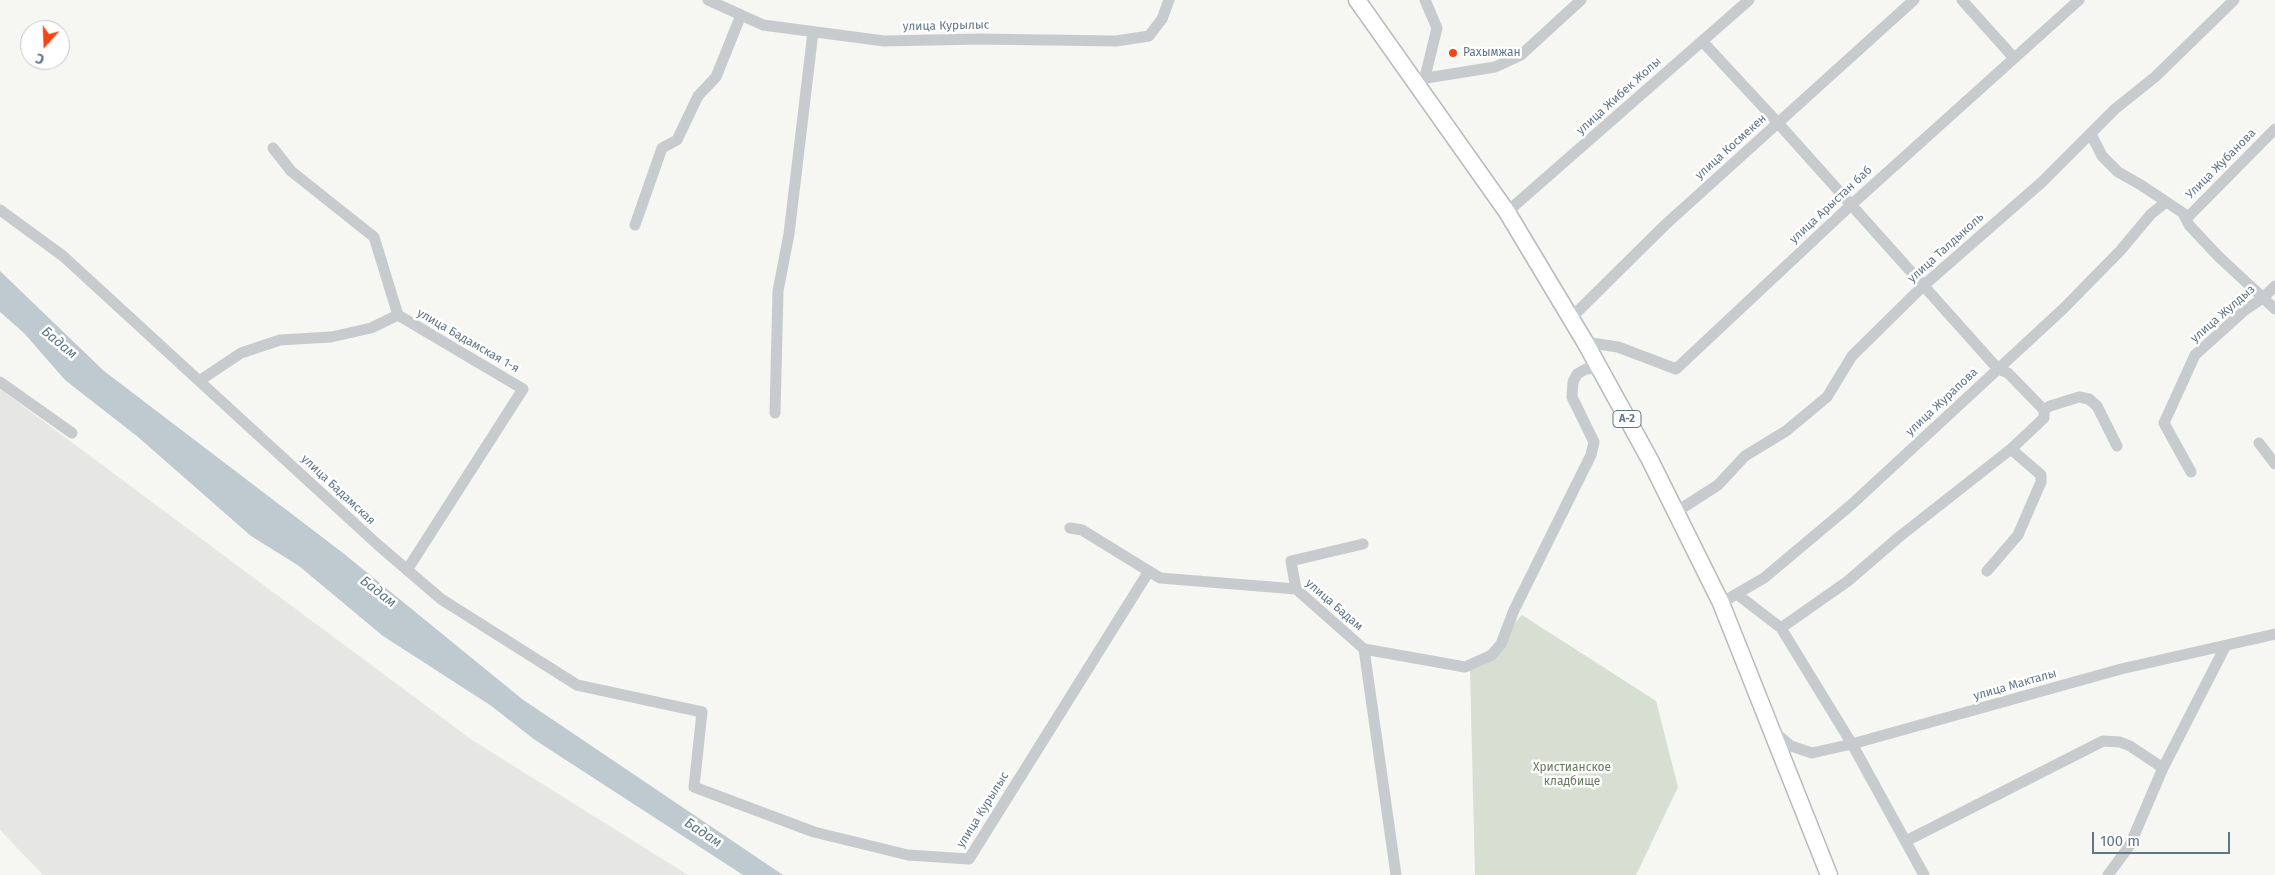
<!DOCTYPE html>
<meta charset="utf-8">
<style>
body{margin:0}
#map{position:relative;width:2275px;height:875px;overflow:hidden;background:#f6f6f2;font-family:"Fira Sans",sans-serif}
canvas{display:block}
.north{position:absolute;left:20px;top:20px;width:50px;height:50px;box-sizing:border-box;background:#fff;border:1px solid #c0c8cf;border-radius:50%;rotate:200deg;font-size:14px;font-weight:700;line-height:20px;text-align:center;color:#627686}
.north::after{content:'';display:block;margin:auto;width:18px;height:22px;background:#f34615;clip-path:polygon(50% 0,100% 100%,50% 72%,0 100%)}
.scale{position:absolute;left:2092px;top:832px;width:138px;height:22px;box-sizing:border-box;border:2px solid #627686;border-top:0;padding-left:6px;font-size:15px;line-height:18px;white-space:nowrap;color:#627686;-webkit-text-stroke:4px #fff;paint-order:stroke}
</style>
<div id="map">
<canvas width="2275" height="875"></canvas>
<div class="north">С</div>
<div class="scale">100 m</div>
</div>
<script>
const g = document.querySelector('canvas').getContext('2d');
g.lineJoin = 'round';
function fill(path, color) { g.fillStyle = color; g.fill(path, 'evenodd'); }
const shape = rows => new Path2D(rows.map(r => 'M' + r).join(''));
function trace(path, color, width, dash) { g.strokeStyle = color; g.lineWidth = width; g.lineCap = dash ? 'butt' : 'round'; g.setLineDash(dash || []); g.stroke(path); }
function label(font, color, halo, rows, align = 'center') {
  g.font = font + ' "Fira Sans",sans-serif'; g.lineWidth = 5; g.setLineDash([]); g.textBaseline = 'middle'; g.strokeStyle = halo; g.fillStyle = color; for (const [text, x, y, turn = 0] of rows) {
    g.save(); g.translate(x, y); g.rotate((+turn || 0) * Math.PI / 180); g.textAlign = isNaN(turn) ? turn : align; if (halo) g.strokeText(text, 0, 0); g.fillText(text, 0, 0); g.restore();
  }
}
const built = shape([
 [0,389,472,740,688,875,43,875,0,830]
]);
const green = shape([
 [1522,615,1656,701,1678,787,1636,875,1475,875,1470,669]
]);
const water = shape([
 [0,271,104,371,343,553,522,699,783,875,743,875,535,740,490,705,383,636,299,566,251,536,138,437,65,380,24,333,0,312]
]);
const minor = shape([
 [708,0,763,25,884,41,980,39,1116,41,1149,36,1162,19,1169,0],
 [1962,0,2014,58],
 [1702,41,1778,123,1998,369,2008,373,2044,410,2044,418,2011,449,2041,475,2041,482,2018,535,1987,571],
 [1425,77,1437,28,1425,0],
 [1414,80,1495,67,1521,55,1581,0],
 [2091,134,2102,156,2118,172,2141,185,2183,213,2189,225,2218,256,2275,309],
 [273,148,291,171,374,237,398,315],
 [0,210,63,256,377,544,441,599,577,685,702,712,694,787,814,832,908,855,969,859,1149,571],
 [1507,212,1749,0],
 [2186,219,2275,129],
 [635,225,662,148,677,140,698,96,716,77,741,15],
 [1571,318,1665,225,1914,0],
 [1585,342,1618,347,1676,369,1851,205,2079,0],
 [199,381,241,353,280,340,331,337,371,328,398,315,523,389,407,570],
 [0,382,72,433],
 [2044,410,2050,406,2079,397,2089,399,2097,406,2117,446],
 [775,413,778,291,789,234,813,32],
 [2259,443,2275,464],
 [2191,472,2164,423,2195,355,2245,310,2263,298,2275,286],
 [1676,512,1718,485,1745,456,1786,431,1827,397,1852,356,1923,286,2042,182,2115,109,2155,77,2234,0],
 [1070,528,1082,530,1160,578,1296,589,1364,649,1396,875],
 [1296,589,1291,561,1363,544],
 [1738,595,1781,628],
 [1721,603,1764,578,1851,505,2063,309,2120,251,2151,214,2165,203],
 [1364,649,1465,667,1492,655,1501,644,1514,610,1591,455,1594,442,1572,397,1573,382,1577,374,1586,369,1599,368],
 [1773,731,1791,746,1812,753,1852,744,2121,669,2275,634],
 [1906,841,2103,741,2120,742,2130,746,2163,768],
 [1924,875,1852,744,1781,628,1848,581,1899,537,2011,449],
 [2108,875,2130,845,2163,768,2225,647]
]);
const highway = shape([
 [1357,0,1507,212,1585,342,1650,460,1721,603,1829,875]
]);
const markers = [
 [1453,53,5,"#f34615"]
];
const shields = [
 [1627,419,28]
];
const shieldNames = [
 ["A-2",1627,419]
];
const streetNames = [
 ["улица Курылыс",946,26,-1],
 ["улица Жибек Жолы",1619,96,-42],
 ["улица Космекен",1731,147,-42],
 ["Улица Жубанова",2221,164,-45],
 ["улица Арыстан баб",1831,205,-43],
 ["улица Талдыколь",1946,248,-42],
 ["улица Жулдыз",2223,314,-41],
 ["улица Бадамская 1-я",468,341,30],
 ["улица Журапова",1942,402,-43],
 ["улица Бадамская",338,490,43],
 ["улица Бадам",1334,605,41],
 ["улица Макталы",2015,685,-16],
 ["улица Курылыс",983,810,-58]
];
const poiNames = [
 ["Рахымжан",1463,53]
];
const parkNames = [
 ["Христианское",1572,768],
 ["кладбище",1572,782]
];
const waterNames = [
 ["Бадам",59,343,40],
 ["Бадам",378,592,38],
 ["Бадам",703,833,33]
];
fill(built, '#e6e7e5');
fill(green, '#d7ded2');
fill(water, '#becacf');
trace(highway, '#b7bbbe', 19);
trace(minor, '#c8cbce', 11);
trace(highway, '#fff', 16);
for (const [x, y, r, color] of markers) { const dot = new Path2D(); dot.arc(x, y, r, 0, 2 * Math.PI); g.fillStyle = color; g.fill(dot); trace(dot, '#fff', 2); }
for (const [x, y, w] of shields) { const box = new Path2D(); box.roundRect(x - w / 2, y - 8.5, w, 17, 4); g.fillStyle = '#fff'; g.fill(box); trace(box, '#627686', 1); }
label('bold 11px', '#627686', null, shieldNames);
label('12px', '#627686', '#fff', streetNames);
label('12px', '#627686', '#fff', poiNames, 'left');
label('12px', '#677c61', '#fff', parkNames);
label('italic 14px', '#5e7983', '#fff', waterNames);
</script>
